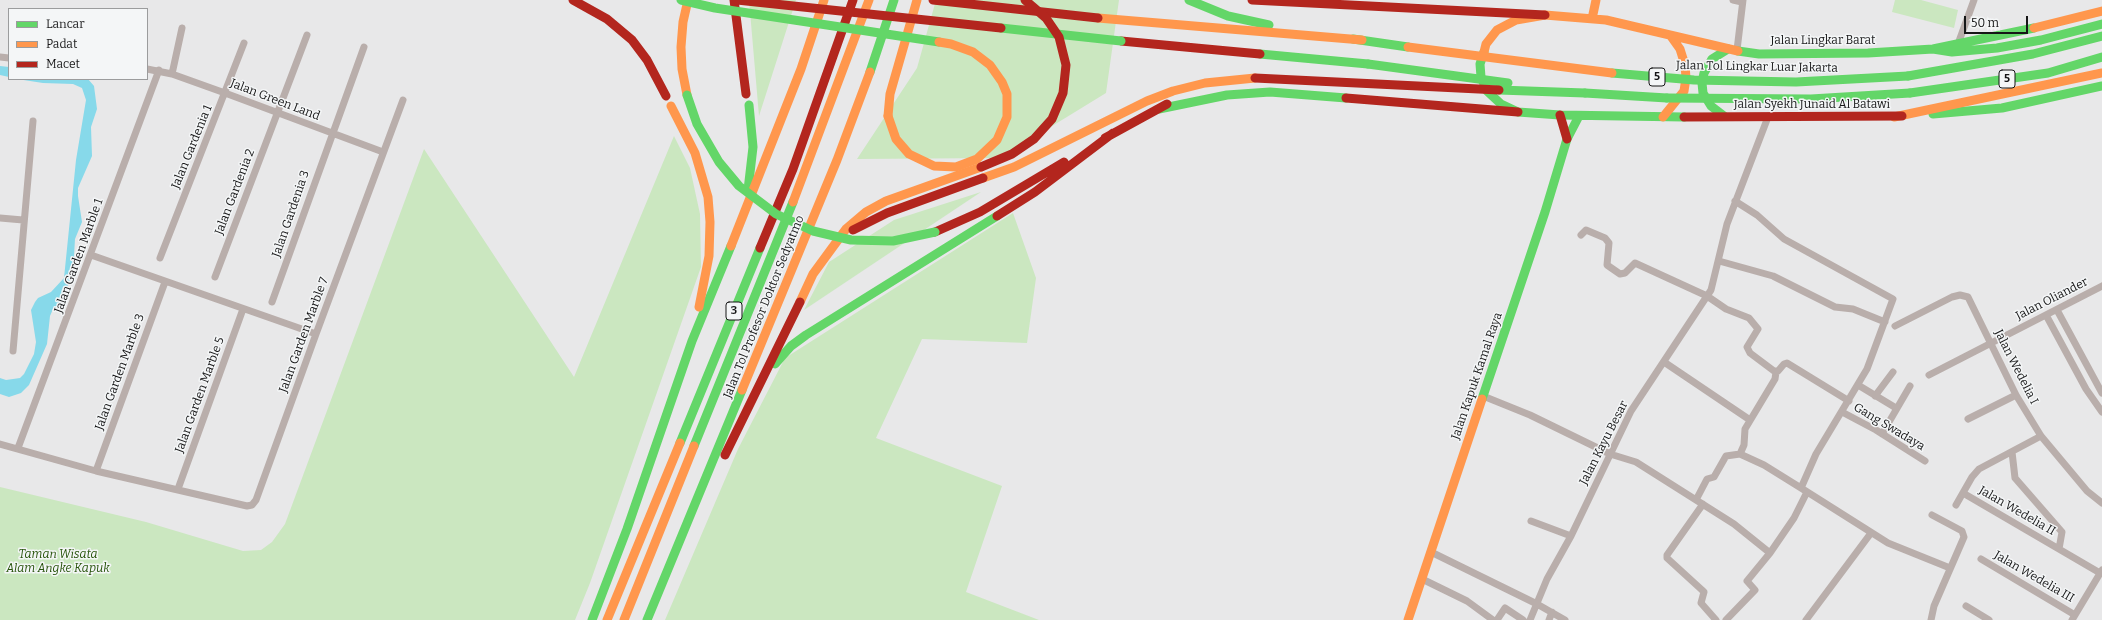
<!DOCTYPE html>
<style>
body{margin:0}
#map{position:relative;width:2102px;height:620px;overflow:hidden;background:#e8e8e9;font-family:Bitter,serif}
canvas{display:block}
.legend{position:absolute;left:8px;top:8px;width:140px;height:72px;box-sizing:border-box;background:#f4f6f7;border:1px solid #9b9c9d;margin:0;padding:5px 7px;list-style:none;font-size:12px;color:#161617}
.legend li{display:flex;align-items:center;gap:8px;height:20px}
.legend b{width:20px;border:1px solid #9b9c9d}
.scale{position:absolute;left:1964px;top:16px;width:64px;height:18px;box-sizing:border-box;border:2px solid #161617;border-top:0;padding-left:5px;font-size:12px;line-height:14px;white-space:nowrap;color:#161617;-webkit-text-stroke:3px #f4f6f7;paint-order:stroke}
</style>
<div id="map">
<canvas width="2102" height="620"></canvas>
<ul class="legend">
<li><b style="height:5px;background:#63d668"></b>Lancar</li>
<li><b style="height:5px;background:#ff974d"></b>Padat</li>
<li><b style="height:5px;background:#b3261e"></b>Macet</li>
</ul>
<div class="scale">50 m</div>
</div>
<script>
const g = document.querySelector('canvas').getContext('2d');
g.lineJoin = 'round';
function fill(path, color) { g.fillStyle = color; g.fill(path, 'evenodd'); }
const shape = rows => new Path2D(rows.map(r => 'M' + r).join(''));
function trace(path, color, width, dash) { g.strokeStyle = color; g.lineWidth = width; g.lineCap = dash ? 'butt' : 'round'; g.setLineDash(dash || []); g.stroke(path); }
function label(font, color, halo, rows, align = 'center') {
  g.font = font + ' Bitter,serif'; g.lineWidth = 3; g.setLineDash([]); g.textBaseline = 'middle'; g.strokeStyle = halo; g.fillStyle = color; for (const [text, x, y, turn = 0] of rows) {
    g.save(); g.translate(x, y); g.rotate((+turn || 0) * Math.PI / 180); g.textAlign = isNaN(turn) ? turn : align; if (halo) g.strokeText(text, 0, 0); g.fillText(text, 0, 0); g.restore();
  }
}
const green = shape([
 [749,0,796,0,759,116],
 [936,0,1119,0,1106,93,1000,158,857,159,917,68],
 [1895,0,1921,0,1958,10,1954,28,1892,12],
 [674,136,690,168,700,214,701,267,590,583,575,620,0,620,0,487,146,522,243,551,261,550,272,542,285,524,424,149,574,377],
 [981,192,804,310,829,262,894,220],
 [1013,213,1036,278,1027,343,922,339,876,438,1002,486,966,592,1039,620,665,620,738,449,785,358]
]);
const water = shape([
 [0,66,9,67,9,77,0,75],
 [17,79,88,79,94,86,97,109,91,127,92,156,78,188,78,196,82,222,75,239,73,273,61,302,53,309,50,316,47,344,29,385,21,393,9,397,0,394,0,378,6,380,20,378,24,374,34,354,36,342,31,310,35,302,38,298,51,292,64,278,76,160,86,100,82,88,73,84,43,83]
]);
const street = shape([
 [1733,0,1742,2],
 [1958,44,1974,0],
 [1737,50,1743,0],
 [0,57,9,58],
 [147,69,172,74,225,93,383,152],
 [172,74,182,28],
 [1735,201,1757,215,1784,239,1893,299,1867,369,1816,454,1801,488,1888,543,1950,568],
 [0,218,23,220],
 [1581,235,1586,230,1605,238,1609,243,1607,265,1620,274,1625,273,1635,263,1707,296,1726,309,1749,318,1758,329,1747,347,1750,353,1774,371,1778,371,1784,364,1787,363,1849,401],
 [91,255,316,334],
 [160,258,244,43],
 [1719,261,1773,276,1835,307,1853,309,1885,322],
 [215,277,307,35],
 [272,302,364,47],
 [2057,310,2102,393],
 [2046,315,2086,389,2102,412],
 [1895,326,1952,297,1960,295,1968,297,2016,395,2041,436,2087,491,2102,503],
 [13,351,33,121],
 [1664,362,1750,420],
 [1929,375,2102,286],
 [1858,385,1896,408],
 [1483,396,1530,415,1610,454,1636,462,1734,524,1770,553],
 [1875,396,1893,372],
 [1842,412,1876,430,1925,461],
 [1968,419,2016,395],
 [1882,434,1910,386],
 [0,444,96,471,247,506,252,505,256,500,316,334,403,100],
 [18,448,159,70],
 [2012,452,2015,478,2062,532,2059,549],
 [1740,454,1764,465,1801,488],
 [96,471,165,282],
 [178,489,243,309],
 [1963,493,2100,573],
 [1696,500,1707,479,1714,477,1726,456,1740,454,1744,445,1745,429,1775,379,1776,372],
 [1703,504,1667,555,1667,558,1702,590,1704,592,1701,603,1716,620],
 [1956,505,1972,477,1979,469,2041,436],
 [1531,521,1571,536],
 [1431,552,1537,604,1565,620],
 [1981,559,2075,615],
 [1422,579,1467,601,1493,620],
 [1966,606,1989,620],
 [1497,620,1505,608,1523,620],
 [1530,620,1547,579,1571,536,1631,411,1711,290,1727,224,1768,117],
 [1549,620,1552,612],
 [1726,620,1755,590,1747,581,1770,553,1794,518,1807,492],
 [1806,620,1871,533],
 [1931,620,1934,606,1964,537,1962,531,1932,515],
 [2072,620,2102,570]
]);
const fast = shape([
 [1189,0,1228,16,1269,25],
 [1353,39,1408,47],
 [1933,49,1952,52,1997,48,2041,40,2102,24],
 [1738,51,1759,54,1868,53,1933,49,2034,28],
 [1484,52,1480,64,1481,77,1487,91,1501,104,1518,112,1560,115,1684,117],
 [1260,54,1368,64],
 [870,72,894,0],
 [1908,76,2033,54,2102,36],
 [1585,93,1667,98],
 [1910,93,2048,73,2102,57],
 [1159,109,1227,95,1270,92,1346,98],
 [1933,114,2002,108,2102,86],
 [1724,116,1711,106,1703,93,1702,83,1704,73,1712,59,1728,49],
 [748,190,753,147,749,105],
 [775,364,791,346,806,335,997,216],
 [1482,399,1545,212,1567,139,1579,116],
 [680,443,760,248],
 [694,446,793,202],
 [592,620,627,529,692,341,731,246],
 [647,620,742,390]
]);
const slow = shape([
 [1098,18,1362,40],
 [1592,19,1596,0],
 [2034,28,2102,11],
 [1484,52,1486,44,1497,30,1516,20,1545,15,1606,20,1738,51],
 [687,95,682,69,681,47,683,22,688,0],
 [671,106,695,153,708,197,710,222,709,256,699,307],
 [888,116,890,94,917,0],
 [1663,117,1684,91,1686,78,1685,65,1680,49,1670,35],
 [1894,117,2102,73],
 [983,178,1014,167,1147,101,1173,91,1205,83,1255,78],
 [793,202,869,0],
 [731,246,801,69,824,0],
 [800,302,813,274,846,229,866,212,886,201,981,167],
 [742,390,837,160,870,72],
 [607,620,680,443],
 [624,620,694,446],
 [1408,620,1482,399]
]);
const jam = shape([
 [573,0,607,19,632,40,647,60,666,96],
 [734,0,746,94],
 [933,0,1098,18],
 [1252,0,1545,15],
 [1121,41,1260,54],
 [1346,98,1518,112],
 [1560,115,1567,139],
 [1684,117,1902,116],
 [1105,138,1167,104],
 [997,216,1035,192,1113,133],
 [853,230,887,213,983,178],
 [935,232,980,212,1064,162],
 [760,248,793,169,853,0],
 [725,455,800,302]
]);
const fastBridge = shape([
 [681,0,715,8,939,42],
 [1001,28,1121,41],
 [1368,64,1508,83],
 [1612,73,1694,80,1796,82,1908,76],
 [1499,90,1585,93],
 [687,95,697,124,719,162,739,186,776,214,813,231,851,240,893,241,935,232],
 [1667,98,1811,99,1910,93]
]);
const slowBridge = shape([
 [1408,47,1612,73],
 [888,116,896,139,909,154,934,166,956,167,977,159,997,140,1007,117,1007,94,1002,82,990,65,973,52,951,44,939,42]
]);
const jamBridge = shape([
 [737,0,1001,28],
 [1255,78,1499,90],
 [981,167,1012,154,1034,139,1052,119,1063,93,1066,65,1059,37,1046,18,1025,0]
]);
const shields = [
 [1657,77,16],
 [2007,79,16],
 [734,311,16]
];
const shieldNames = [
 ["5",1657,77],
 ["5",2007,79],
 ["3",734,311]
];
const streetNames = [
 ["Jalan Lingkar Barat",1823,41],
 ["Jalan Tol Lingkar Luar Jakarta",1757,67,1],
 ["Jalan Green Land",275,100,21],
 ["Jalan Syekh Junaid Al Batawi",1812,105],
 ["Jalan Gardenia 1",192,147,-68],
 ["Jalan Gardenia 2",235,192,-69],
 ["Jalan Gardenia 3",291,214,-71],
 ["Jalan Garden Marble 1",79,256,-70],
 ["Jalan Oliander",2052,299,-27],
 ["Jalan Tol Profesor Doktor Sedyatmo",764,307,-68],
 ["Jalan Garden Marble 7",304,335,-70],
 ["Jalan Wedelia I",2016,367,63],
 ["Jalan Garden Marble 3",120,372,-70],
 ["Jalan Kapuk Kamal Raya",1477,376,-71],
 ["Jalan Garden Marble 5",200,395,-70],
 ["Gang Swadaya",1889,427,31],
 ["Jalan Kayu Besar",1604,443,-63],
 ["Jalan Wedelia II",2017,511,30],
 ["Jalan Wedelia III",2034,577,30]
];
const parkNames = [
 ["Taman Wisata",58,555],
 ["Alam Angke Kapuk",58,569]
];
fill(green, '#cbe7c0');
fill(water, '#87d9ea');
trace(street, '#b9aeab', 7);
trace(fast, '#63d668', 9);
trace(slow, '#ff974d', 9);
trace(jam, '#b3261e', 9);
trace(fastBridge, '#63d668', 9);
trace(slowBridge, '#ff974d', 9);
trace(jamBridge, '#b3261e', 9);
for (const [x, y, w] of shields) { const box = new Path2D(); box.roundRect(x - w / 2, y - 9, w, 18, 3); g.fillStyle = '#f4f6f7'; g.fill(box); trace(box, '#161617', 1); }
label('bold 11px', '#161617', null, shieldNames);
label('12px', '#161617', '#f4f6f7', streetNames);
label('italic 12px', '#27540b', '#f4f6f7', parkNames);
</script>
